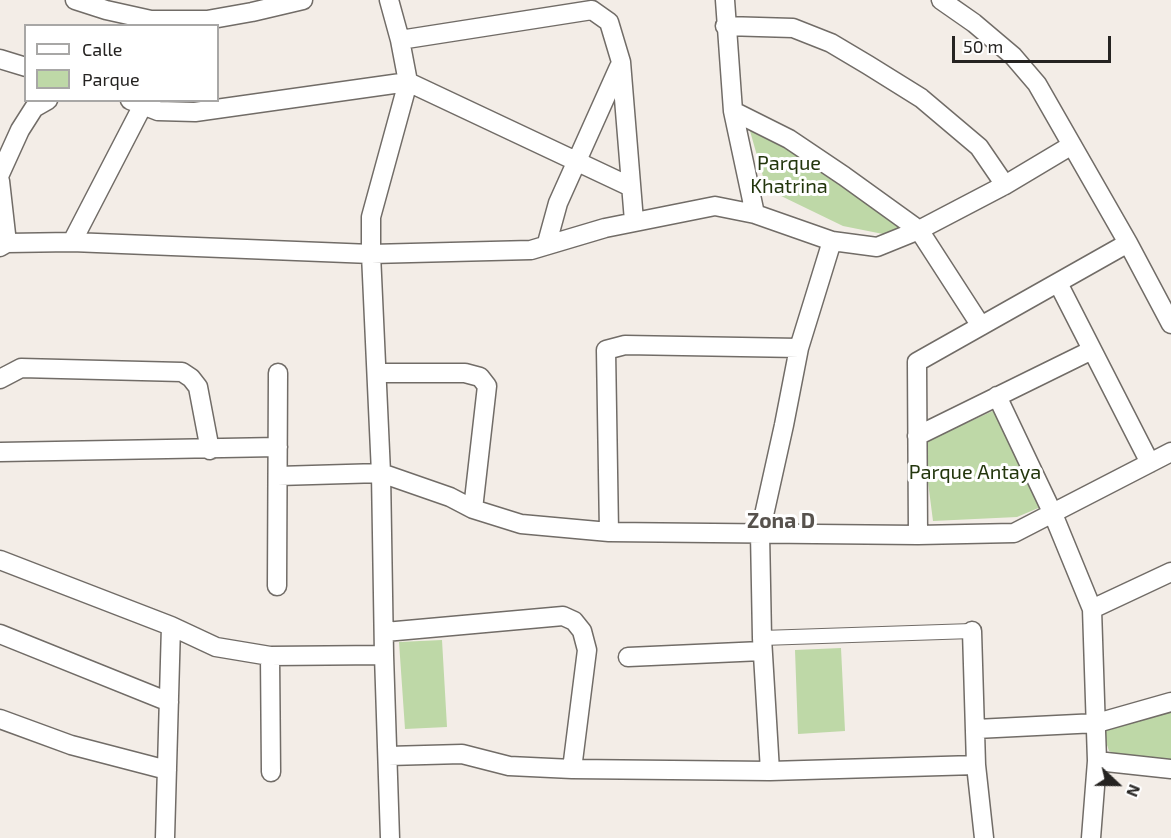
<!DOCTYPE html>
<style>
body{margin:0}
#map{position:relative;width:1171px;height:838px;overflow:hidden;background:#f3ede7;font-family:"Exo 2",sans-serif}
canvas{display:block}
.legend{position:absolute;left:24px;top:24px;width:195px;height:78px;box-sizing:border-box;background:#fff;border:2px solid #a8a7a6;margin:0;padding:8px 10px;list-style:none;font-size:18px;color:#252321}
.legend li{display:flex;align-items:center;gap:12px;height:30px}
.legend b{width:30px;border:2px solid #a8a7a6}
.north{position:absolute;left:1087px;top:754px;width:60px;height:60px;-webkit-text-stroke:4px #fff;paint-order:stroke;rotate:112deg;font-size:16px;font-weight:700;line-height:24px;text-align:center;color:#252321}
.north::after{content:'';display:block;margin:auto;width:21px;height:27px;background:#252321;clip-path:polygon(50% 0,100% 100%,50% 72%,0 100%)}
.scale{position:absolute;left:952px;top:36px;width:159px;height:27px;box-sizing:border-box;border:3px solid #252321;border-top:0;padding-left:8px;font-size:18px;line-height:21px;white-space:nowrap;color:#252321;-webkit-text-stroke:4px #fff;paint-order:stroke}
</style>
<div id="map">
<canvas width="1171" height="838"></canvas>
<ul class="legend">
<li><b style="height:8px;background:#fff"></b>Calle</li>
<li><b style="height:16px;background:#bed8a7"></b>Parque</li>
</ul>
<div class="north">N</div>
<div class="scale">50 m</div>
</div>
<script>
const g = document.querySelector('canvas').getContext('2d');
g.lineJoin = 'round';
function fill(path, color) { g.fillStyle = color; g.fill(path, 'evenodd'); }
const shape = rows => new Path2D(rows.map(r => 'M' + r).join(''));
function trace(path, color, width, dash) { g.strokeStyle = color; g.lineWidth = width; g.lineCap = dash ? 'butt' : 'round'; g.setLineDash(dash || []); g.stroke(path); }
function label(font, color, halo, rows, align = 'center') {
  g.font = font + ' "Exo 2",sans-serif'; g.lineWidth = 6; g.setLineDash([]); g.textBaseline = 'middle'; g.strokeStyle = halo; g.fillStyle = color; for (const [text, x, y, turn = 0] of rows) {
    g.save(); g.translate(x, y); g.rotate((+turn || 0) * Math.PI / 180); g.textAlign = isNaN(turn) ? turn : align; if (halo) g.strokeText(text, 0, 0); g.fillText(text, 0, 0); g.restore();
  }
}
const green = shape([
 [748,124,837,176,910,228,883,234,843,226,777,194,764,180],
 [997,409,1043,506,1017,517,933,521,923,443],
 [442,640,447,727,405,729,399,642],
 [841,648,845,731,798,734,795,650],
 [1171,700,1171,762,1116,754,1109,751,1101,727]
]);
const pedestrian = shape([
 [762,638,972,631]
]);
const minor = shape([
 [75,0,106,10,151,20,207,20,252,12,303,0],
 [389,0,400,40,408,82,371,217,371,254,381,473,384,655,390,838],
 [725,0,733,111,755,214,832,241,877,247,919,230,1005,185,1072,145],
 [941,0,974,23,1013,56,1037,84,1128,243,1171,324],
 [725,26,793,28,831,43,868,65,921,98,979,147,1005,185],
 [400,40,592,10,609,22,621,62,634,221],
 [0,59,26,67],
 [130,100,158,111,195,112,408,82,631,187],
 [733,111,789,139,844,176,919,230,981,326],
 [0,174,20,130,34,108,48,100],
 [0,181,7,243],
 [72,242,143,105],
 [547,243,558,203,619,67],
 [0,247,7,243,72,242,371,254,531,250,605,228,715,206,755,214],
 [1058,283,1150,463],
 [377,373,465,373,480,377,487,386,473,509],
 [0,379,21,368,182,372,191,378,198,387,210,450],
 [997,396,1053,514,1092,609,1097,761,1091,838],
 [917,436,1092,350],
 [0,452,278,447],
 [278,476,381,473,450,497,473,509,521,524,609,532,918,535,1014,533,1171,452],
 [609,532,606,350,625,345,799,348],
 [918,535,917,362,1128,243],
 [0,560,171,626,216,647,270,656,384,655],
 [277,586,278,373],
 [1092,609,1171,572],
 [972,631,976,765,984,838],
 [385,632,563,616,574,621,582,631,587,650,572,769],
 [0,634,169,702],
 [270,656,271,772],
 [628,657,762,651],
 [0,719,71,745,167,770],
 [976,729,1097,723,1171,702],
 [388,756,462,754,509,766,572,769,770,771,976,765],
 [1097,761,1171,769],
 [770,771,762,638,760,533,784,425,799,348,832,241],
 [165,838,171,626]
]);
const parkNames = [
 ["Parque",789,163],
 ["Khatrina",789,186],
 ["Parque Antaya",975,472]
];
const neighbourhoodNames = [
 ["Zona D",781,521]
];
fill(green, '#bed8a7');
trace(pedestrian, '#716c67', 16);
trace(minor, '#716c67', 21);
trace(pedestrian, '#fff', 14);
trace(minor, '#fff', 18);
label('20px', '#23360d', '#fff', parkNames);
label('bold 21px', '#57524d', '#fff', neighbourhoodNames);
</script>
